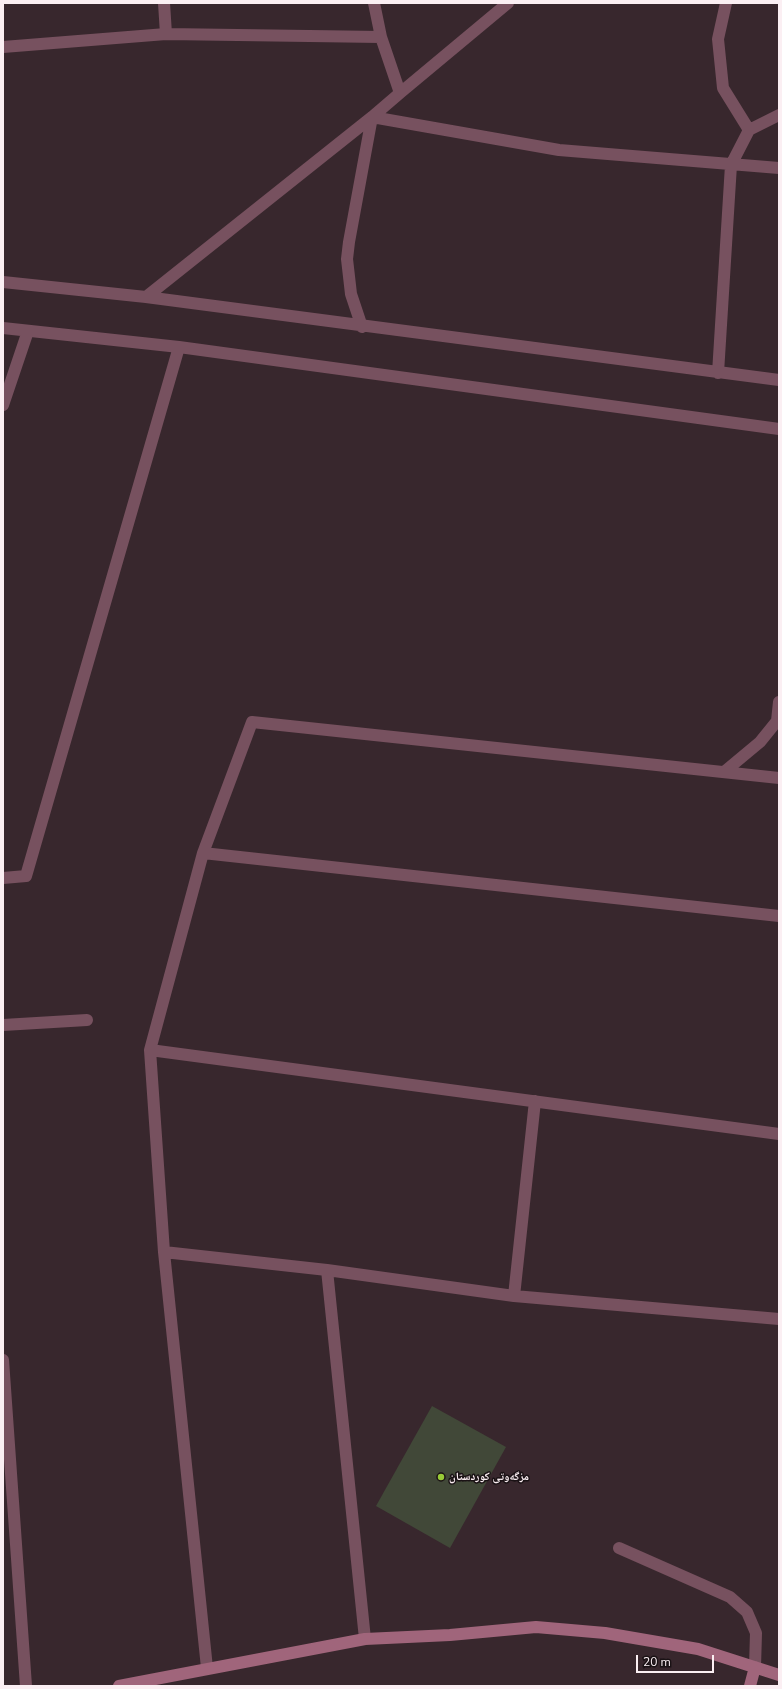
<!DOCTYPE html>
<meta charset="utf-8">
<style>
body{margin:0}
#map{position:relative;width:782px;height:1689px;overflow:hidden;background:#38272d;font-family:"Nunito Sans",sans-serif}
canvas{display:block}
.frame{position:absolute;inset:0;border:4px solid #fbeff3;pointer-events:none}
.scale{position:absolute;left:636px;top:1655px;width:78px;height:18px;box-sizing:border-box;border:2px solid #fbeff3;border-top:0;padding-left:5px;font-size:12px;line-height:14px;white-space:nowrap;color:#fbeff3;-webkit-text-stroke:3px #1a1215;paint-order:stroke}
</style>
<div id="map">
<canvas width="782" height="1689"></canvas>
<div class="frame"></div>
<div class="scale">20 m</div>
</div>
<script>
const g = document.querySelector('canvas').getContext('2d');
g.lineJoin = 'round';
function fill(path, color) { g.fillStyle = color; g.fill(path, 'evenodd'); }
const shape = rows => new Path2D(rows.map(r => 'M' + r).join(''));
function trace(path, color, width, dash) { g.strokeStyle = color; g.lineWidth = width; g.lineCap = dash ? 'butt' : 'round'; g.setLineDash(dash || []); g.stroke(path); }
function label(font, color, halo, rows, align = 'center') {
  g.font = font + ' "Nunito Sans","Noto Naskh Arabic",sans-serif'; g.lineWidth = 3; g.setLineDash([]); g.textBaseline = 'middle'; g.strokeStyle = halo; g.fillStyle = color; for (const [text, x, y, turn = 0] of rows) {
    g.save(); g.translate(x, y); g.rotate((+turn || 0) * Math.PI / 180); g.textAlign = isNaN(turn) ? turn : align; if (halo) g.strokeText(text, 0, 0); g.fillText(text, 0, 0); g.restore();
  }
}
const building = shape([
 [432,1406,506,1447,450,1548,376,1506]
]);
const lane = shape([
 [619,1548,730,1597,747,1612,756,1633,755,1667]
]);
const street = shape([
 [164,3,166,34],
 [374,3,381,37],
 [726,3,718,39,723,88,749,130],
 [3,47,166,34,381,37,400,93,508,3],
 [372,117,559,150,779,168],
 [3,282,146,297,779,380],
 [146,297,372,117,400,93],
 [362,327,351,294,347,259,349,242,372,117],
 [3,328,179,347,779,429],
 [718,373,731,165,749,130,779,115],
 [3,405,28,331],
 [724,772,760,742,777,721,779,702],
 [203,853,779,916],
 [3,878,26,876,179,347],
 [3,1025,87,1020],
 [150,1050,779,1134],
 [164,1252,327,1270,514,1296,779,1319],
 [327,1270,365,1639],
 [514,1296,535,1101],
 [3,1360,26,1686],
 [207,1668,164,1252,150,1050,203,853,252,722,779,778]
]);
const secondary = shape([
 [119,1686,365,1639,450,1635,536,1627,605,1633,698,1649,779,1675],
 [750,1686,755,1667]
]);
const markers = [
 [441,1477,4,"#98cb37"]
];
const poiNames = [
 ["مزگەوتی کوردستان",449,1477]
];
fill(building, '#414838');
trace(lane, '#77515f', 12);
trace(street, '#77515f', 12);
trace(secondary, '#a0657b', 12);
for (const [x, y, r, color] of markers) { const dot = new Path2D(); dot.arc(x, y, r, 0, 2 * Math.PI); g.fillStyle = color; g.fill(dot); trace(dot, '#1a1215', 1.5); }
label('bold 11px', '#fbeff3', '#1a1215', poiNames, 'left');
</script>
